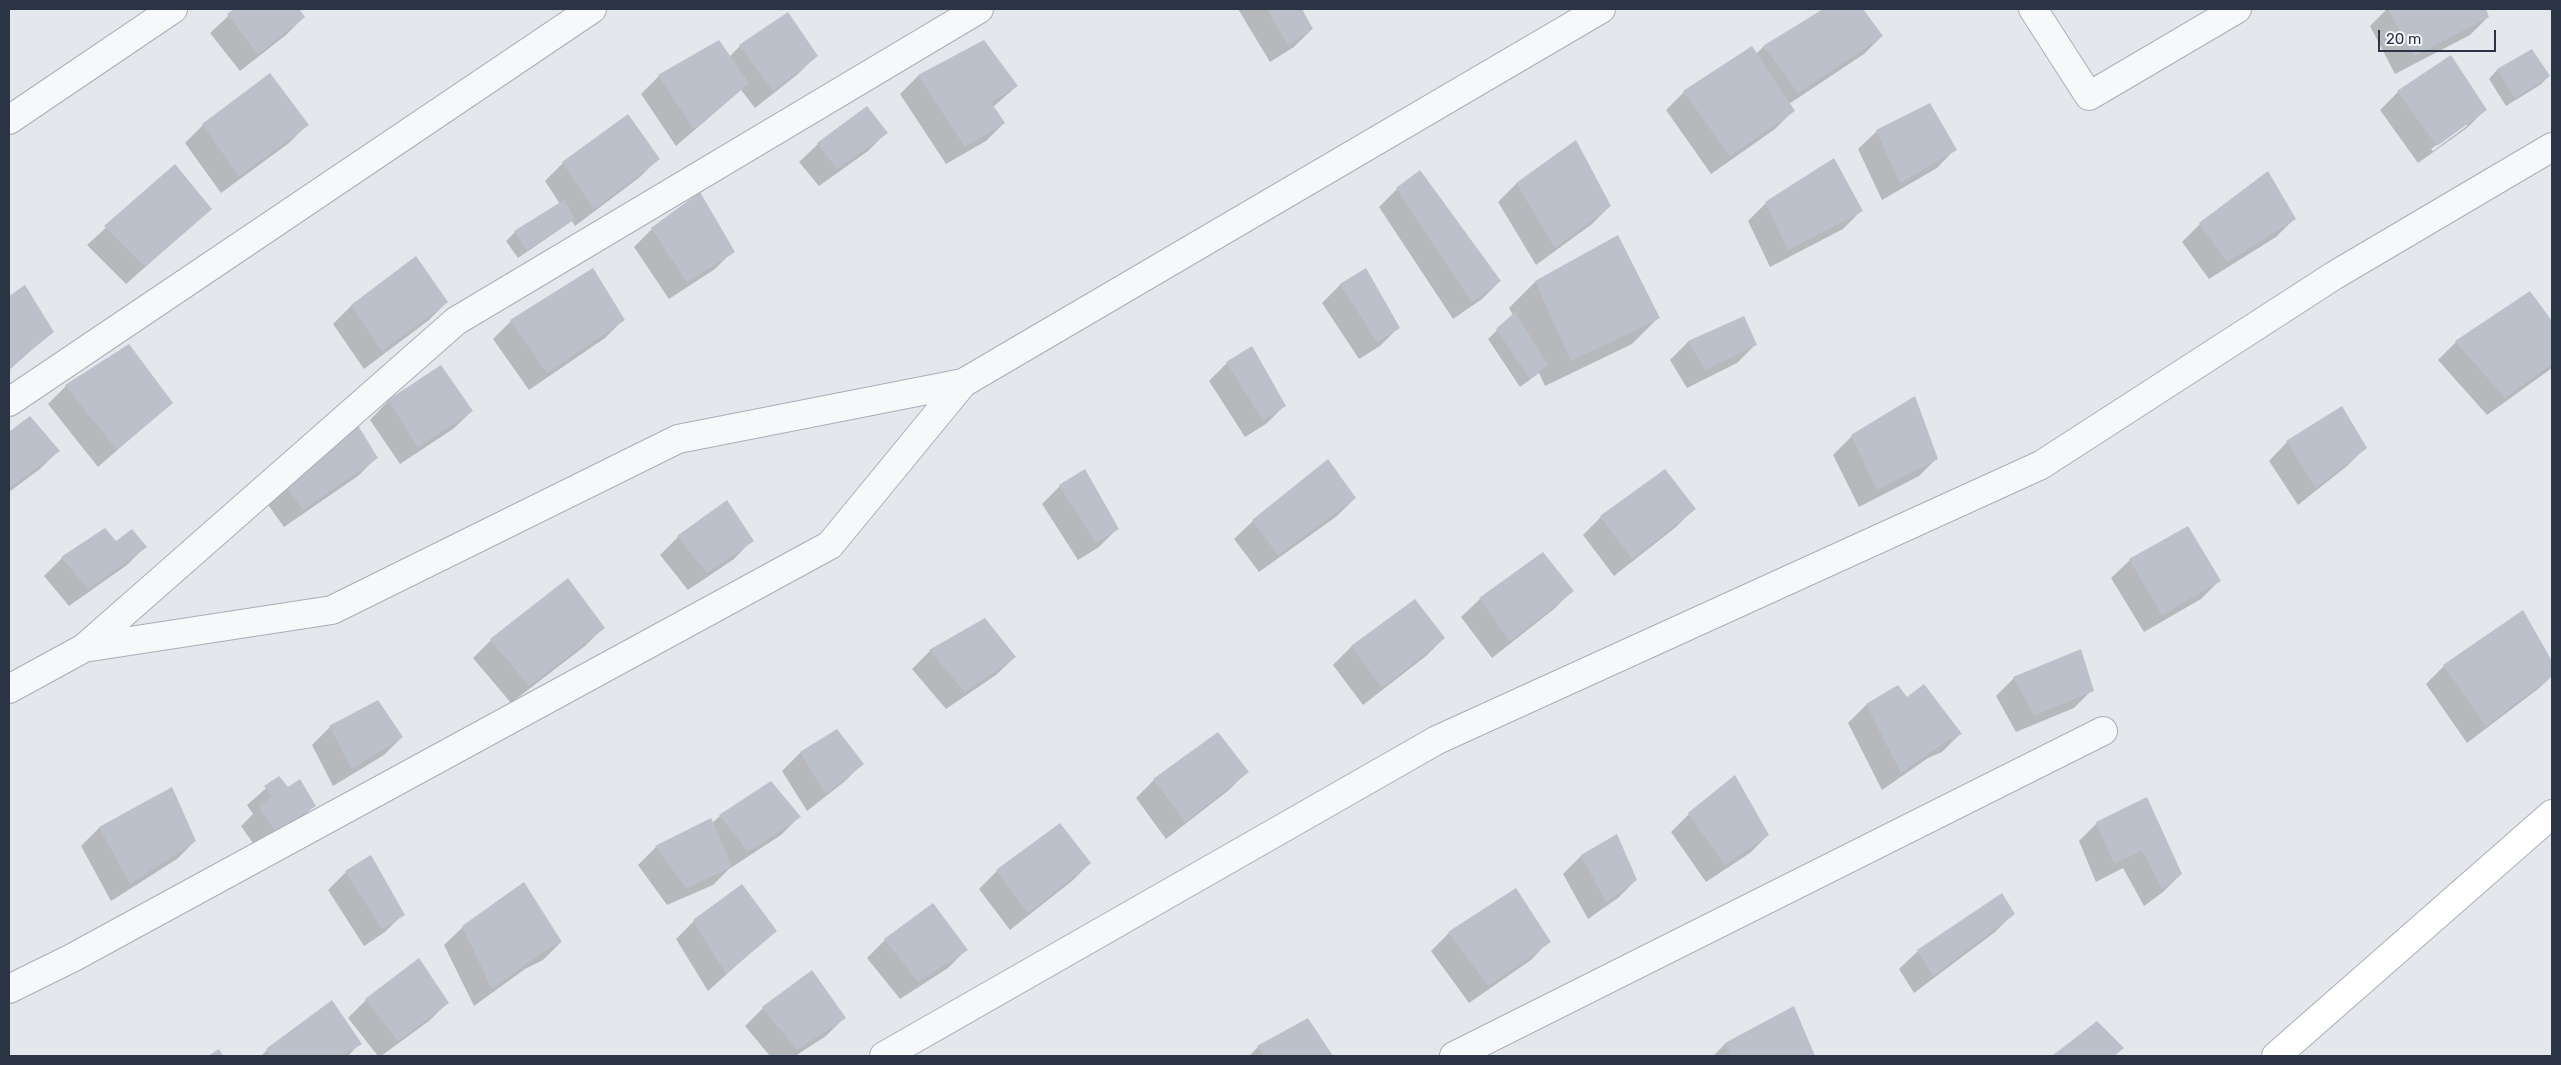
<!DOCTYPE html>
<style>
body{margin:0}
#map{position:relative;width:2561px;height:1065px;overflow:hidden;background:#e4e7ec;font-family:Rubik,sans-serif}
canvas{display:block}
.frame{position:absolute;inset:0;border:10px solid #2b3445;pointer-events:none}
.scale{position:absolute;left:2378px;top:30px;width:118px;height:22px;box-sizing:border-box;border:2px solid #2b3445;border-top:0;padding-left:6px;font-size:15px;line-height:18px;white-space:nowrap;color:#2b3445;-webkit-text-stroke:4px #f4f6f9;paint-order:stroke}
</style>
<div id="map">
<canvas width="2561" height="1065"></canvas>
<div class="frame"></div>
<div class="scale">20 m</div>
</div>
<script>
const g = document.querySelector('canvas').getContext('2d');
g.lineJoin = 'round';
function fill(path, color) { g.fillStyle = color; g.fill(path, 'evenodd'); }
const shape = rows => new Path2D(rows.map(r => 'M' + r).join(''));
function trace(path, color, width, dash) { g.strokeStyle = color; g.lineWidth = width; g.lineCap = dash ? 'butt' : 'round'; g.setLineDash(dash || []); g.stroke(path); }
const shadow = shape([
 [236,9,297,9,304,17,286,35,240,71,210,33],
 [1238,9,1301,9,1312,29,1294,47,1270,62],
 [1826,9,1861,9,1882,36,1864,54,1789,104,1793,111,1775,129,1711,174,1666,110,1684,92,1756,54,1763,47],
 [2387,9,2484,9,2488,17,2470,35,2395,74,2370,26],
 [788,14,816,56,798,74,755,108,741,90,676,146,641,94,659,76,718,42,729,57,740,46],
 [983,41,1017,86,993,107,1004,123,986,141,946,164,900,94,918,76],
 [2532,51,2549,76,2540,85,2506,106,2489,79,2497,70],
 [2398,92,2485,110,2467,128,2418,163,2380,110],
 [2467,123,2467,126,2433,151,2431,149],
 [628,115,658,159,640,177,575,226,572,221,518,258,506,241,515,232,560,204,545,181,563,163],
 [203,125,307,125,289,143,221,193,185,143],
 [1877,131,1955,149,1937,168,1882,200,1858,149],
 [886,133,868,151,819,186,799,162,818,144],
 [1576,142,1610,206,1592,224,1536,265,1498,202,1516,184],
 [175,165,211,209,126,284,87,245],
 [1397,189,1500,281,1482,299,1453,319,1379,207],
 [1766,203,1861,211,1843,229,1770,267,1748,221],
 [2294,219,2276,237,2209,279,2182,242,2200,224],
 [652,229,733,251,715,269,669,299,634,247],
 [416,258,447,302,429,320,364,369,333,324,351,306],
 [1365,270,1398,328,1380,346,1359,359,1322,303,1340,285],
 [1535,282,1658,318,1632,344,1545,386,1539,373,1520,387,1488,339,1513,315,1509,308],
 [24,287,52,332,9,370,9,297],
 [2530,293,2552,323,2552,368,2487,415,2438,360,2456,342],
 [1743,318,1755,345,1737,363,1687,388,1670,360,1688,342],
 [623,320,605,338,529,390,493,339,511,321],
 [128,346,171,403,98,467,48,404,66,386],
 [1227,363,1284,406,1266,424,1245,437,1209,381],
 [441,366,472,411,453,429,400,464,370,420,388,401],
 [1914,398,1937,458,1919,476,1859,507,1833,455,1852,436],
 [2341,408,2365,448,2347,466,2298,505,2269,461,2287,442],
 [30,418,58,451,40,469,9,492,9,434],
 [376,458,358,476,284,527,256,488],
 [1328,461,1355,498,1337,516,1259,572,1234,539,1253,521],
 [1060,486,1117,529,1099,547,1078,560,1042,504],
 [1694,509,1676,527,1614,576,1583,535,1601,517],
 [2188,528,2219,581,2201,599,2144,632,2111,578,2130,560],
 [104,529,116,543,145,547,127,565,69,606,44,576,62,558],
 [678,537,752,540,734,559,688,590,660,555],
 [1543,553,1572,591,1554,609,1492,658,1461,617,1480,599],
 [1414,601,1444,638,1426,656,1363,705,1333,665,1351,647],
 [2522,612,2552,664,2552,676,2538,689,2467,743,2426,684,2444,666],
 [985,619,1015,657,996,675,946,709,912,669,930,651],
 [603,628,585,646,511,703,473,658,491,640],
 [2014,678,2092,690,2074,708,2016,732,1996,696],
 [1898,687,1907,698,1960,734,1942,752,1928,758,1882,790,1848,723,1866,705],
 [330,727,402,737,384,755,333,786,312,745],
 [837,730,862,764,844,782,807,811,782,771,800,753],
 [1247,772,1229,790,1166,839,1136,798,1154,780],
 [279,777,288,788,314,806,296,824,257,849,241,826,253,814,247,805],
 [1735,777,1768,835,1750,853,1706,882,1671,832,1689,814],
 [172,788,195,841,177,859,111,901,81,846,99,828],
 [2146,798,2181,874,2163,892,2144,906,2123,868,2096,882,2079,841,2097,823],
 [720,816,799,817,781,835,729,869,713,885,667,905,638,865,656,847,711,820,712,823],
 [1617,836,1636,880,1618,898,1588,919,1563,874,1581,856],
 [1090,863,1072,881,1010,930,979,889,997,871],
 [346,872,403,914,385,932,364,946,328,890],
 [2002,895,2013,914,1995,932,1914,993,1899,969,1918,951],
 [694,921,775,931,708,991,676,939],
 [463,927,561,942,543,960,525,969,474,1006,444,945],
 [1449,933,1549,941,1531,960,1469,1003,1431,951],
 [885,940,966,950,948,968,900,999,867,958],
 [366,1000,447,1003,429,1021,381,1056,378,1056,348,1018],
 [1793,1007,1813,1056,1713,1056,1725,1044],
 [763,1008,844,1018,826,1036,795,1056,770,1056,745,1026],
 [1308,1020,1332,1056,1249,1056,1258,1047],
 [2097,1023,2122,1048,2114,1056,2054,1056],
 [360,1043,348,1056,261,1056,267,1050]
]);
const building = shape([
 [234,9,299,9,305,17,258,54,227,14],
 [1267,9,1302,9,1313,29,1288,45],
 [1823,9,1863,9,1883,36,1798,93,1763,46],
 [2388,9,2486,9,2489,17,2414,56],
 [788,12,818,56,773,91,739,45],
 [719,40,749,83,694,129,658,75],
 [984,40,1018,86,991,102,1005,123,965,147,918,75],
 [1752,46,1795,111,1730,156,1683,91],
 [2532,49,2550,76,2515,98,2497,69],
 [2451,55,2487,110,2437,146,2397,91],
 [270,73,309,125,239,176,202,124],
 [1930,103,1957,150,1900,183,1876,130],
 [867,106,888,133,837,169,817,143],
 [628,114,660,159,594,209,562,162],
 [1576,140,1611,206,1555,248,1516,183],
 [1834,158,1863,211,1788,250,1765,202],
 [175,164,212,209,145,267,104,226],
 [1420,170,1501,281,1472,302,1396,188],
 [2268,171,2296,219,2227,262,2199,223],
 [700,192,735,252,687,282,651,228],
 [564,200,575,219,527,250,514,231],
 [1618,235,1660,318,1571,361,1535,281],
 [416,256,448,302,382,351,351,305],
 [593,268,625,320,547,373,510,320],
 [1366,268,1400,328,1377,342,1340,284],
 [25,285,54,332,9,368,9,296],
 [2530,291,2552,321,2552,364,2505,398,2455,341],
 [1515,312,1548,365,1530,379,1496,329],
 [1744,316,1757,345,1705,370,1688,341],
 [129,344,173,403,117,450,65,385],
 [1252,346,1286,406,1263,420,1226,362],
 [441,365,473,411,418,447,388,400],
 [1915,396,1938,459,1877,490,1851,435],
 [2342,406,2367,448,2316,488,2286,441],
 [30,416,60,451,9,488,9,432],
 [354,419,378,458,303,510,273,469],
 [1328,459,1356,498,1278,555,1252,520],
 [1085,469,1119,529,1096,543,1059,485],
 [1665,469,1696,509,1632,559,1600,516],
 [727,500,754,541,707,573,677,536],
 [2188,526,2221,581,2162,615,2129,559],
 [105,528,116,541,132,529,147,547,88,589,61,557],
 [1543,552,1574,591,1510,641,1479,598],
 [568,578,605,628,529,686,490,639],
 [1415,599,1445,638,1382,688,1351,646],
 [2523,610,2552,661,2552,676,2486,726,2443,665],
 [985,618,1016,657,965,692,929,650],
 [2081,649,2094,691,2034,715,2013,677],
 [1924,684,1962,734,1948,740,1901,773,1866,704,1898,685,1907,697],
 [378,700,403,737,352,769,329,726],
 [837,729,864,764,826,794,800,752],
 [1218,732,1249,772,1185,822,1153,779],
 [1735,775,1769,835,1725,865,1688,813],
 [279,776,288,787,300,779,316,806,276,832,259,807,272,796,264,786],
 [771,781,801,817,748,852,719,815],
 [172,787,196,841,130,884,99,827],
 [2147,797,2182,874,2162,889,2142,850,2114,864,2096,822],
 [711,818,732,867,686,888,655,846],
 [1060,823,1091,863,1028,913,996,870],
 [1617,834,1637,880,1606,902,1581,855],
 [371,855,405,915,382,929,345,871],
 [524,882,562,942,544,951,492,989,462,926],
 [742,884,777,931,726,974,693,920],
 [1516,888,1551,942,1488,986,1448,932],
 [2002,893,2015,914,1933,976,1917,950],
 [933,903,968,950,918,982,884,939],
 [419,958,449,1003,398,1041,365,999],
 [812,970,846,1018,797,1050,762,1007],
 [332,1000,362,1044,342,1056,271,1056,266,1049],
 [1794,1006,1815,1056,1731,1056,1725,1043],
 [1308,1018,1333,1056,1264,1056,1257,1046],
 [2097,1021,2124,1048,2114,1056,2052,1056],
 [219,1049,223,1056,208,1056]
]);
const street = shape([
 [2033,9,2089,96,2237,9],
 [9,120,173,9],
 [9,402,592,9],
 [84,648,456,321,979,9],
 [9,689,84,648,332,610,678,439,963,383,1601,9],
 [9,989,72,958,830,545,963,383],
 [884,1056,1437,740,2041,465,2335,275,2552,147],
 [1454,1056,2103,731]
]);
const secondary = shape([
 [2276,1056,2552,814]
]);
fill(shadow, '#0003');
fill(building, '#bbc0ca');
trace(street, '#a9aeb7', 30);
trace(secondary, '#a9aeb7', 30);
trace(street, '#f7f8fa', 28);
trace(secondary, '#fff', 28);
</script>
